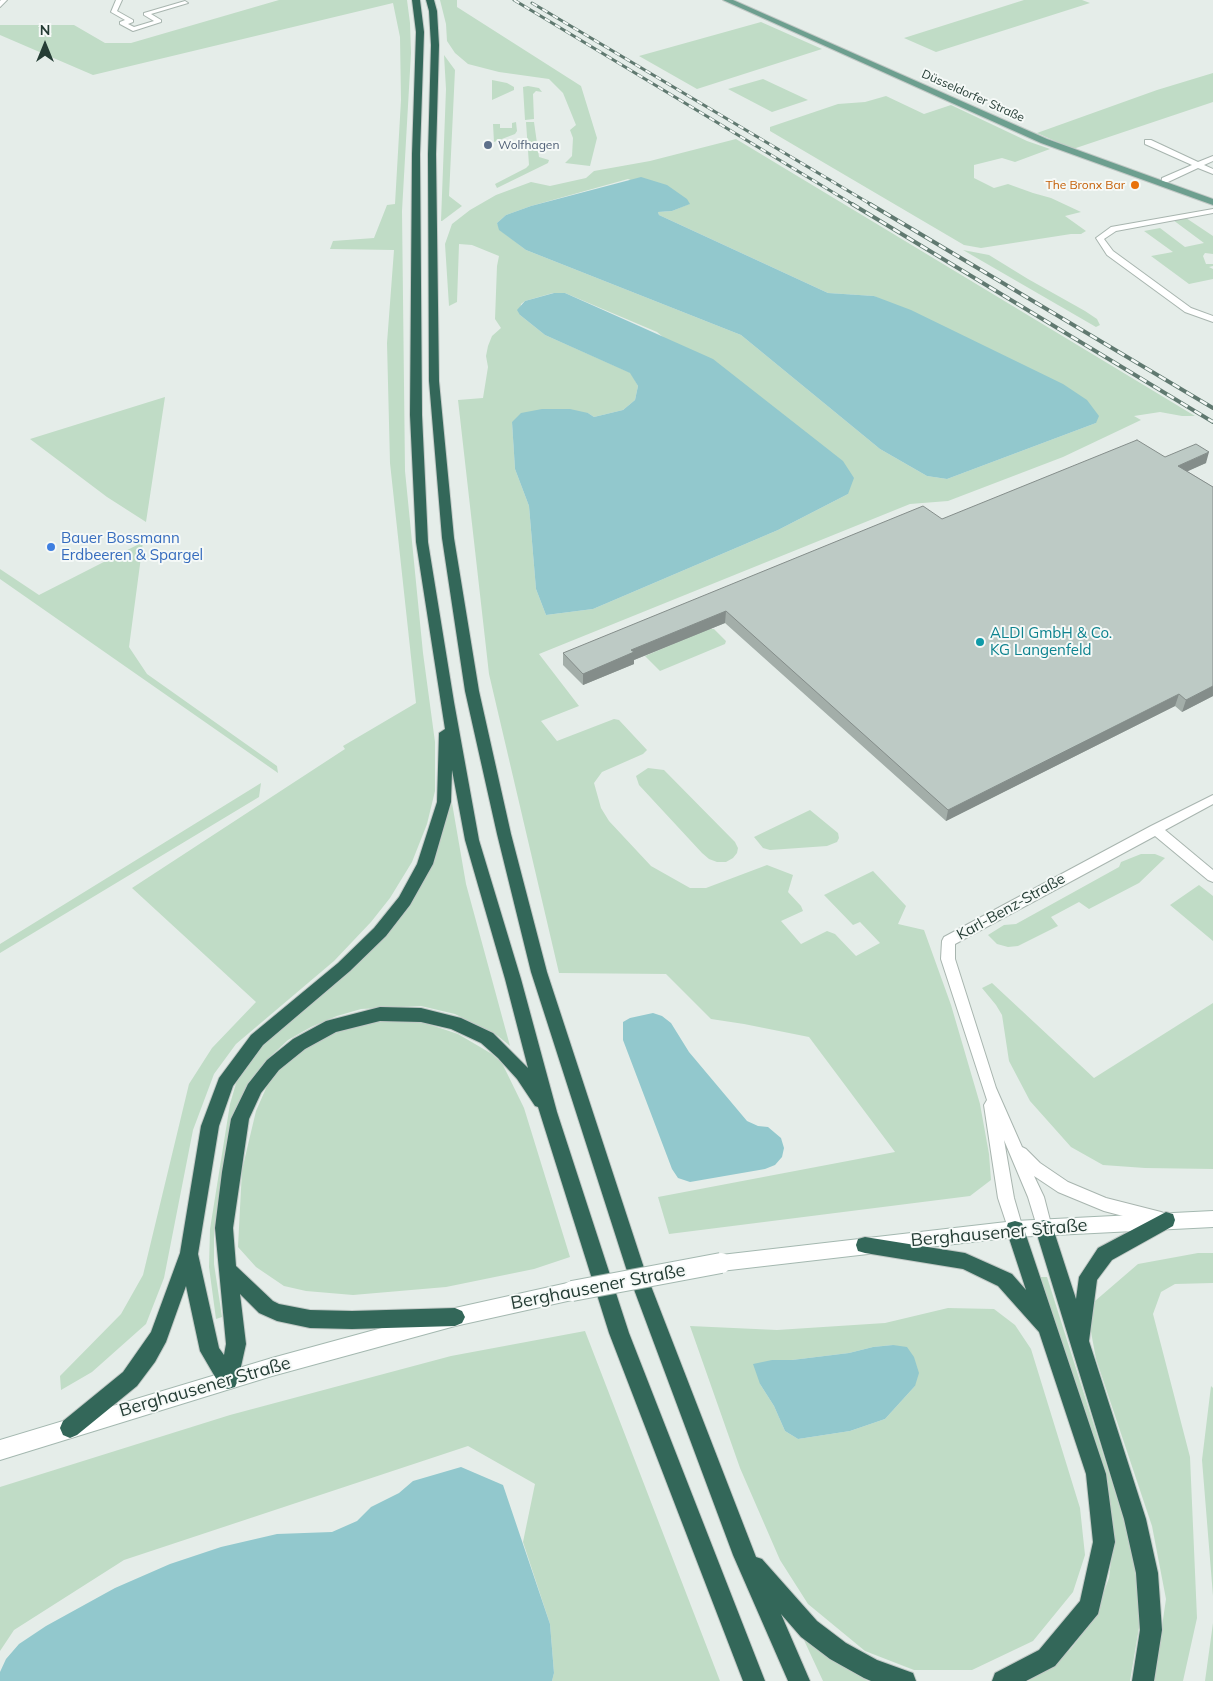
<!DOCTYPE html>
<meta charset="utf-8">
<style>
body{margin:0}
#map{position:relative;width:1213px;height:1681px;overflow:hidden;background:#e5ede9;font-family:Mulish,sans-serif}
canvas{display:block}
.north{position:absolute;left:20px;top:20px;width:50px;height:50px;-webkit-text-stroke:4px #f5f9f7;paint-order:stroke;rotate:0deg;font-size:14px;font-weight:700;line-height:20px;text-align:center;color:#253d35}
.north::after{content:'';display:block;margin:auto;width:18px;height:22px;background:#253d35;clip-path:polygon(50% 0,100% 100%,50% 72%,0 100%)}
</style>
<div id="map">
<canvas width="1213" height="1681"></canvas>
<div class="north">N</div>
</div>
<script>
const g = document.querySelector('canvas').getContext('2d');
g.lineJoin = 'round';
function fill(path, color) { g.fillStyle = color; g.fill(path, 'evenodd'); }
const shape = rows => new Path2D(rows.map(r => 'M' + r).join(''));
function trace(path, color, width, dash) { g.strokeStyle = color; g.lineWidth = width; g.lineCap = dash ? 'butt' : 'round'; g.setLineDash(dash || []); g.stroke(path); }
function label(font, color, halo, rows, align = 'center') {
  g.font = font + ' Mulish,sans-serif'; g.lineWidth = 4; g.setLineDash([]); g.textBaseline = 'middle'; g.strokeStyle = halo; g.fillStyle = color; for (const [text, x, y, turn = 0] of rows) {
    g.save(); g.translate(x, y); g.rotate((+turn || 0) * Math.PI / 180); g.textAlign = isNaN(turn) ? turn : align; if (halo) g.strokeText(text, 0, 0); g.fillText(text, 0, 0); g.restore();
  }
}
const green = shape([
 [279,0,407,0,410,23,411,53,402,211,405,471,423,653,435,742,435,791,427,824,412,862,390,898,371,922,334,961,236,1044,214,1074,193,1130,164,1278,146,1324,92,1372,61,1390,60,1376,121,1314,143,1275,189,1084,212,1048,256,1002,132,888,345,749,343,746,416,703,390,463,387,343,394,250,330,249,333,241,374,238,387,205,395,204,401,100,400,37,393,3,93,75,0,35,0,25,74,25,105,43,131,43],
 [440,0,457,0,457,7,581,86,597,138,590,166,565,163,572,156,573,138,570,130,576,125,563,93,549,79,499,72,468,64,455,53,447,41,446,24],
 [1024,0,1082,0,1090,3,936,52,904,38],
 [761,22,822,49,697,89,639,56],
 [444,55,455,70,449,196,462,206,442,221,441,221,446,89],
 [1213,73,1213,102,1073,149,1037,133,1157,90],
 [763,79,808,100,772,112,728,89],
 [492,80,507,83,514,87,514,90,492,100],
 [528,86,539,88,542,92,536,91,533,94,534,119,525,120,523,87],
 [886,96,924,114,951,105,1027,141,1050,149,1015,162,1002,158,974,165,974,178,994,188,1008,184,1033,193,1051,198,1081,212,1065,216,1086,231,1081,234,1071,234,981,248,964,245,770,131,770,127,838,104,865,102],
 [516,122,517,131,515,134,494,142,493,124,500,124,500,128,512,128,512,123],
 [526,122,534,122,539,157,549,160,548,163,497,188,495,184,526,168,529,165],
 [736,139,1195,416,1182,416,1160,412,1134,416,1141,420,1063,457,948,501,910,504,539,654,579,706,541,721,557,741,614,719,619,720,647,750,643,754,602,772,594,783,601,808,609,821,651,866,690,888,706,888,767,865,793,875,788,892,801,906,803,911,781,921,801,944,827,931,835,934,856,956,880,943,860,922,853,925,824,895,873,871,906,906,898,924,924,930,951,1005,980,1104,989,1154,991,1180,970,1196,669,1234,658,1197,895,1152,809,1037,744,1024,711,1019,666,974,559,973,489,674,458,400,483,398,488,367,486,356,488,346,492,336,501,328,495,319,497,266,499,256,472,245,459,244,457,302,449,306,445,244,452,224,470,210,496,195,531,182,550,186,586,178,594,171,650,161],
 [628,179,689,204,672,211,658,212,659,215,828,293,874,296,1096,423,947,479,927,476,880,449,741,335,526,250,500,230,497,223,506,215,531,206],
 [553,293,565,293,657,332,848,494,778,530,593,609,546,615,536,589,529,506,515,469,512,422,588,413,594,417,623,410,635,400,638,386,631,373,545,335,520,315,521,304,525,301],
 [1186,218,1213,236,1213,254,1205,253,1203,256,1206,264,1213,264,1213,266,1209,267,1213,269,1213,279,1189,284,1151,256,1173,252,1144,231,1160,228,1185,247,1204,243,1173,220],
 [963,250,989,255,1028,279,1085,311,1097,319,1100,325,1096,327],
 [165,397,146,522,107,497,30,439],
 [143,542,129,647,147,674,277,766,278,773,0,579,0,569,39,595],
 [708,629,714,629,726,641,725,644,660,671,645,656],
 [648,768,664,770,735,842,738,848,737,853,733,858,726,862,717,862,709,859,702,853,639,785,636,776],
 [261,783,259,797,0,953,0,944],
 [452,803,466,884,510,1046,498,1036,455,1014,421,1006,361,1009,337,1016,311,1027,288,1040,272,1055,247,1089,224,1158,214,1232,214,1264,222,1317,216,1319,209,1267,210,1229,230,1104,237,1080,258,1049,345,976,369,953,399,919,418,889],
 [810,810,838,833,839,838,837,842,827,846,770,850,763,848,754,837],
 [1141,854,1155,854,1165,858,1139,883,1089,909,1079,902,1051,917,1058,926,1018,946,1008,947,997,944,988,935,1004,925,1016,924,1119,867,1121,862],
 [1199,885,1213,896,1213,941,1170,905],
 [992,983,1094,1078,1213,1003,1213,1169,1145,1168,1103,1165,1071,1147,1030,1101,1009,1061,1002,1015,996,1005,982,988],
 [395,1020,425,1023,458,1034,492,1054,502,1063,524,1108,570,1257,534,1269,446,1287,353,1295,306,1291,284,1286,256,1267,238,1247,242,1170,256,1111,267,1086,280,1068,296,1054,336,1031,367,1023],
 [1198,1253,1213,1253,1213,1283,1175,1284,1161,1292,1153,1314,1190,1457,1197,1618,1183,1681,1154,1681,1166,1599,1152,1526,1096,1359,1089,1321,1095,1301,1138,1264],
 [1040,1277,1047,1277,1124,1520,1137,1577,1141,1616,1130,1681,1023,1681,1050,1665,1070,1650,1083,1633,1096,1612,1109,1578,1113,1546],
 [948,1308,994,1309,1015,1325,1031,1349,1080,1508,1085,1555,1073,1592,1033,1641,972,1670,914,1670,865,1651,808,1604,780,1560,740,1468,690,1326,777,1330,885,1323],
 [893,1345,915,1386,885,1419,850,1431,798,1439,785,1431,774,1406,760,1384,772,1360,792,1360,849,1353,873,1347],
 [585,1331,720,1681,552,1681,554,1673,550,1624,523,1542,535,1484,468,1446,124,1560,14,1630,0,1651,0,1487,230,1415,451,1356],
 [1211,1386,1213,1388,1213,1596,1202,1460],
 [1213,1623,1213,1681,1205,1681],
 [803,1638,825,1655,868,1681,823,1681]
]);
const water = shape([
 [641,177,667,185,687,199,690,204,672,211,658,212,659,215,828,293,874,296,911,310,1063,384,1087,400,1099,416,1096,423,947,479,927,476,880,449,741,335,526,250,499,230,497,223,506,215,531,206],
 [554,293,565,293,713,359,843,461,854,478,848,494,778,530,593,609,546,615,536,589,529,506,515,469,512,422,521,413,542,409,570,409,588,413,594,417,623,410,635,400,638,386,630,373,545,335,520,315,517,310,525,301],
 [653,1013,662,1016,671,1023,689,1052,747,1121,758,1126,768,1127,781,1138,784,1148,782,1157,775,1165,765,1169,690,1182,678,1178,672,1169,623,1040,623,1022,630,1018],
 [893,1345,907,1347,914,1357,919,1373,915,1386,885,1419,850,1431,798,1439,785,1431,774,1406,760,1384,753,1364,772,1360,792,1360,849,1353,873,1347],
 [461,1467,503,1485,550,1624,554,1673,552,1681,0,1681,0,1672,6,1659,19,1644,46,1626,115,1588,170,1564,221,1547,277,1534,332,1532,357,1521,371,1507,399,1493,413,1481]
]);
const street = shape([
 [1,0,7,0,0,7,0,1,1,0],
 [116,0,122,0,117,11,133,20,133,22,128,24,134,27,154,21,144,15,144,13,185,1,188,3,151,14,161,20,161,22,133,31,120,24,120,22,125,20,111,12,116,0],
 [1145,140,1151,140,1198,162,1213,156,1213,161,1204,165,1213,169,1213,174,1198,168,1168,182,1162,182,1162,178,1192,165,1145,144,1145,140],
 [1213,209,1213,213,1116,231,1104,239,1113,251,1191,308,1213,316,1213,322,1185,312,1107,255,1096,238,1111,227,1213,209],
 [1213,795,1213,804,1165,830,1213,870,1213,882,1208,880,1155,836,955,944,955,959,996,1088,1022,1147,1026,1149,1040,1163,1068,1182,1106,1198,1161,1212,1166,1214,1169,1219,1166,1224,1161,1226,1104,1211,1058,1192,1034,1176,1044,1197,1052,1228,1049,1233,1044,1235,1039,1233,1028,1197,1004,1140,1014,1198,1023,1229,1020,1234,1015,1236,1010,1234,998,1198,984,1105,987,1100,941,959,942,941,944,937,1151,826,1213,795]
]);
const secondary = shape([
 [1213,1211,1213,1227,1015,1237,721,1271,714,1269,712,1263,714,1257,721,1255,1015,1221,1213,1211],
 [572,1282,579,1285,582,1291,579,1297,572,1300,455,1326,272,1376,0,1460,0,1440,272,1358,455,1308,572,1282]
]);
const primary = shape([
 [723,0,733,0,1047,139,1213,199,1213,205,1041,143,723,0]
]);
const highway = shape([
 [412,0,420,0,424,32,420,154,422,415,428,542,454,702,479,840,521,979,557,1112,629,1333,765,1681,743,1681,609,1333,538,1107,535,1106,517,1079,498,1058,481,1043,451,1029,421,1022,380,1021,336,1032,305,1049,279,1070,261,1093,249,1119,233,1228,236,1266,273,1301,279,1304,310,1310,352,1311,455,1308,462,1311,465,1317,462,1323,455,1326,352,1329,310,1328,277,1321,259,1313,240,1294,246,1344,238,1380,235,1387,228,1389,221,1387,200,1351,186,1286,166,1342,155,1362,137,1386,77,1435,70,1438,63,1435,60,1428,63,1421,123,1372,151,1332,180,1253,201,1126,219,1078,251,1035,338,963,374,928,399,897,417,864,437,802,439,733,445,729,416,542,410,415,412,154,416,32,412,0],
 [452,770,465,840,505,979,528,1068,493,1033,461,1018,421,1008,380,1007,326,1021,293,1039,267,1060,248,1084,231,1119,222,1172,215,1228,226,1344,224,1355,219,1348,198,1254,219,1126,233,1086,263,1045,350,971,386,936,410,905,433,864,451,802,452,770],
 [426,0,434,0,437,11,439,45,436,154,439,381,454,538,479,691,511,834,547,972,644,1268,756,1557,762,1559,817,1621,846,1643,877,1660,913,1673,916,1681,871,1681,864,1678,830,1659,801,1637,781,1614,810,1681,788,1681,733,1555,626,1268,531,972,497,834,465,691,442,538,429,381,428,154,431,45,429,11,426,0],
 [1166,1212,1173,1214,1175,1220,1173,1226,1112,1260,1097,1280,1089,1341,1146,1519,1158,1573,1162,1630,1154,1681,1132,1681,1140,1630,1136,1573,1124,1519,1035,1228,1037,1222,1044,1220,1051,1222,1076,1299,1079,1277,1098,1248,1166,1212],
 [1015,1221,1022,1223,1024,1229,1106,1474,1115,1542,1098,1614,1055,1666,1026,1681,992,1681,995,1673,1039,1650,1080,1601,1093,1542,1086,1474,1039,1332,998,1286,963,1269,865,1253,858,1251,856,1245,858,1239,865,1237,965,1253,1012,1274,1026,1290,1006,1229,1008,1223,1015,1221]
]);
const railFar1 = shape([
 [514,0,854,205],
 [532,3,872,205]
]);
const rail = shape([
 [852,204,1213,422],
 [870,204,1213,408]
]);
const secondaryBridge = shape([
 [572,1291,721,1263]
]);
const wall = shape([
 [1165,457,1206,463,1187,471,1213,487,1213,696,1182,712,1175,706,946,821,725,623,634,660,634,664,583,685,563,665,563,653,942,519]
]);
const shadedWall = shape([
 [1209,452,1206,463,1175,477,1178,466],
 [726,611,725,623,634,660,634,664,583,685,583,674,631,650],
 [1213,686,1213,696,1182,712,1186,700],
 [1179,694,1175,706,946,821,948,810]
]);
const building = shape([
 [1137,440,1165,457,1196,444,1209,452,1178,466,1213,487,1213,686,1186,700,1179,694,948,810,726,611,631,650,634,652,583,674,563,653,923,506,942,519,1137,440]
]);
const markers = [
 [488,145,5,"#5c6f8a"],
 [1135,185,5,"#e8710a"],
 [51,547,5,"#3f7fe0"],
 [980,642,5,"#0f9aa8"]
];
const farStreetnames = [
 ["Düsseldorfer Straße",973,96,24]
];
const farServicenames = [
 ["Wolfhagen",498,145]
];
const farFoodnames = [
 ["The Bronx Bar",1125,185]
];
const shopNames = [
 ["Bauer Bossmann",61,538],
 ["Erdbeeren & Spargel",61,555]
];
const cultureNames = [
 ["ALDI GmbH & Co.",990,633],
 ["KG Langenfeld",990,650]
];
const streetNames = [
 ["Karl-Benz-Straße",1011,907,-29]
];
const nearStreetnames = [
 ["Berghausener Straße",999,1233,-5],
 ["Berghausener Straße",598,1287,-11],
 ["Berghausener Straße",205,1387,-16]
];
fill(green, '#c0dcc6');
fill(water, '#92c8cd');
trace(street, '#a8b5af', 2);
trace(secondary, '#a4b8b0', 2);
trace(primary, '#c2c9c6', 2);
trace(highway, '#c2c9c6', 2);
fill(street, '#fff');
fill(secondary, '#fff');
fill(primary, '#6d9f8f');
fill(highway, '#336759');
trace(railFar1, '#607970', 3);
trace(rail, '#607970', 4);
trace(railFar1, '#f5f9f7', 2, [6]);
trace(rail, '#f5f9f7', 2.5, [8]);
trace(secondaryBridge, '#a4b8b0', 22, []);
trace(secondaryBridge, '#fff', 20);
fill(wall, '#a3aea9');
fill(shadedWall, '#848d8a');
fill(building, '#bdcac5');
trace(building, '#848d8a', 1);
for (const [x, y, r, color] of markers) { const dot = new Path2D(); dot.arc(x, y, r, 0, 2 * Math.PI); g.fillStyle = color; g.fill(dot); trace(dot, '#f5f9f7', 2); }
label('12px', '#253d35', '#f5f9f7', farStreetnames);
label('12px', '#4e5e75', '#f5f9f7', farServicenames, 'left');
label('12px', '#c56008', '#f5f9f7', farFoodnames, 'right');
label('15px', '#366cbe', '#f5f9f7', shopNames, 'left');
label('15px', '#0d838f', '#f5f9f7', cultureNames, 'left');
label('15px', '#253d35', '#f5f9f7', streetNames);
label('18px', '#253d35', '#f5f9f7', nearStreetnames);
</script>
